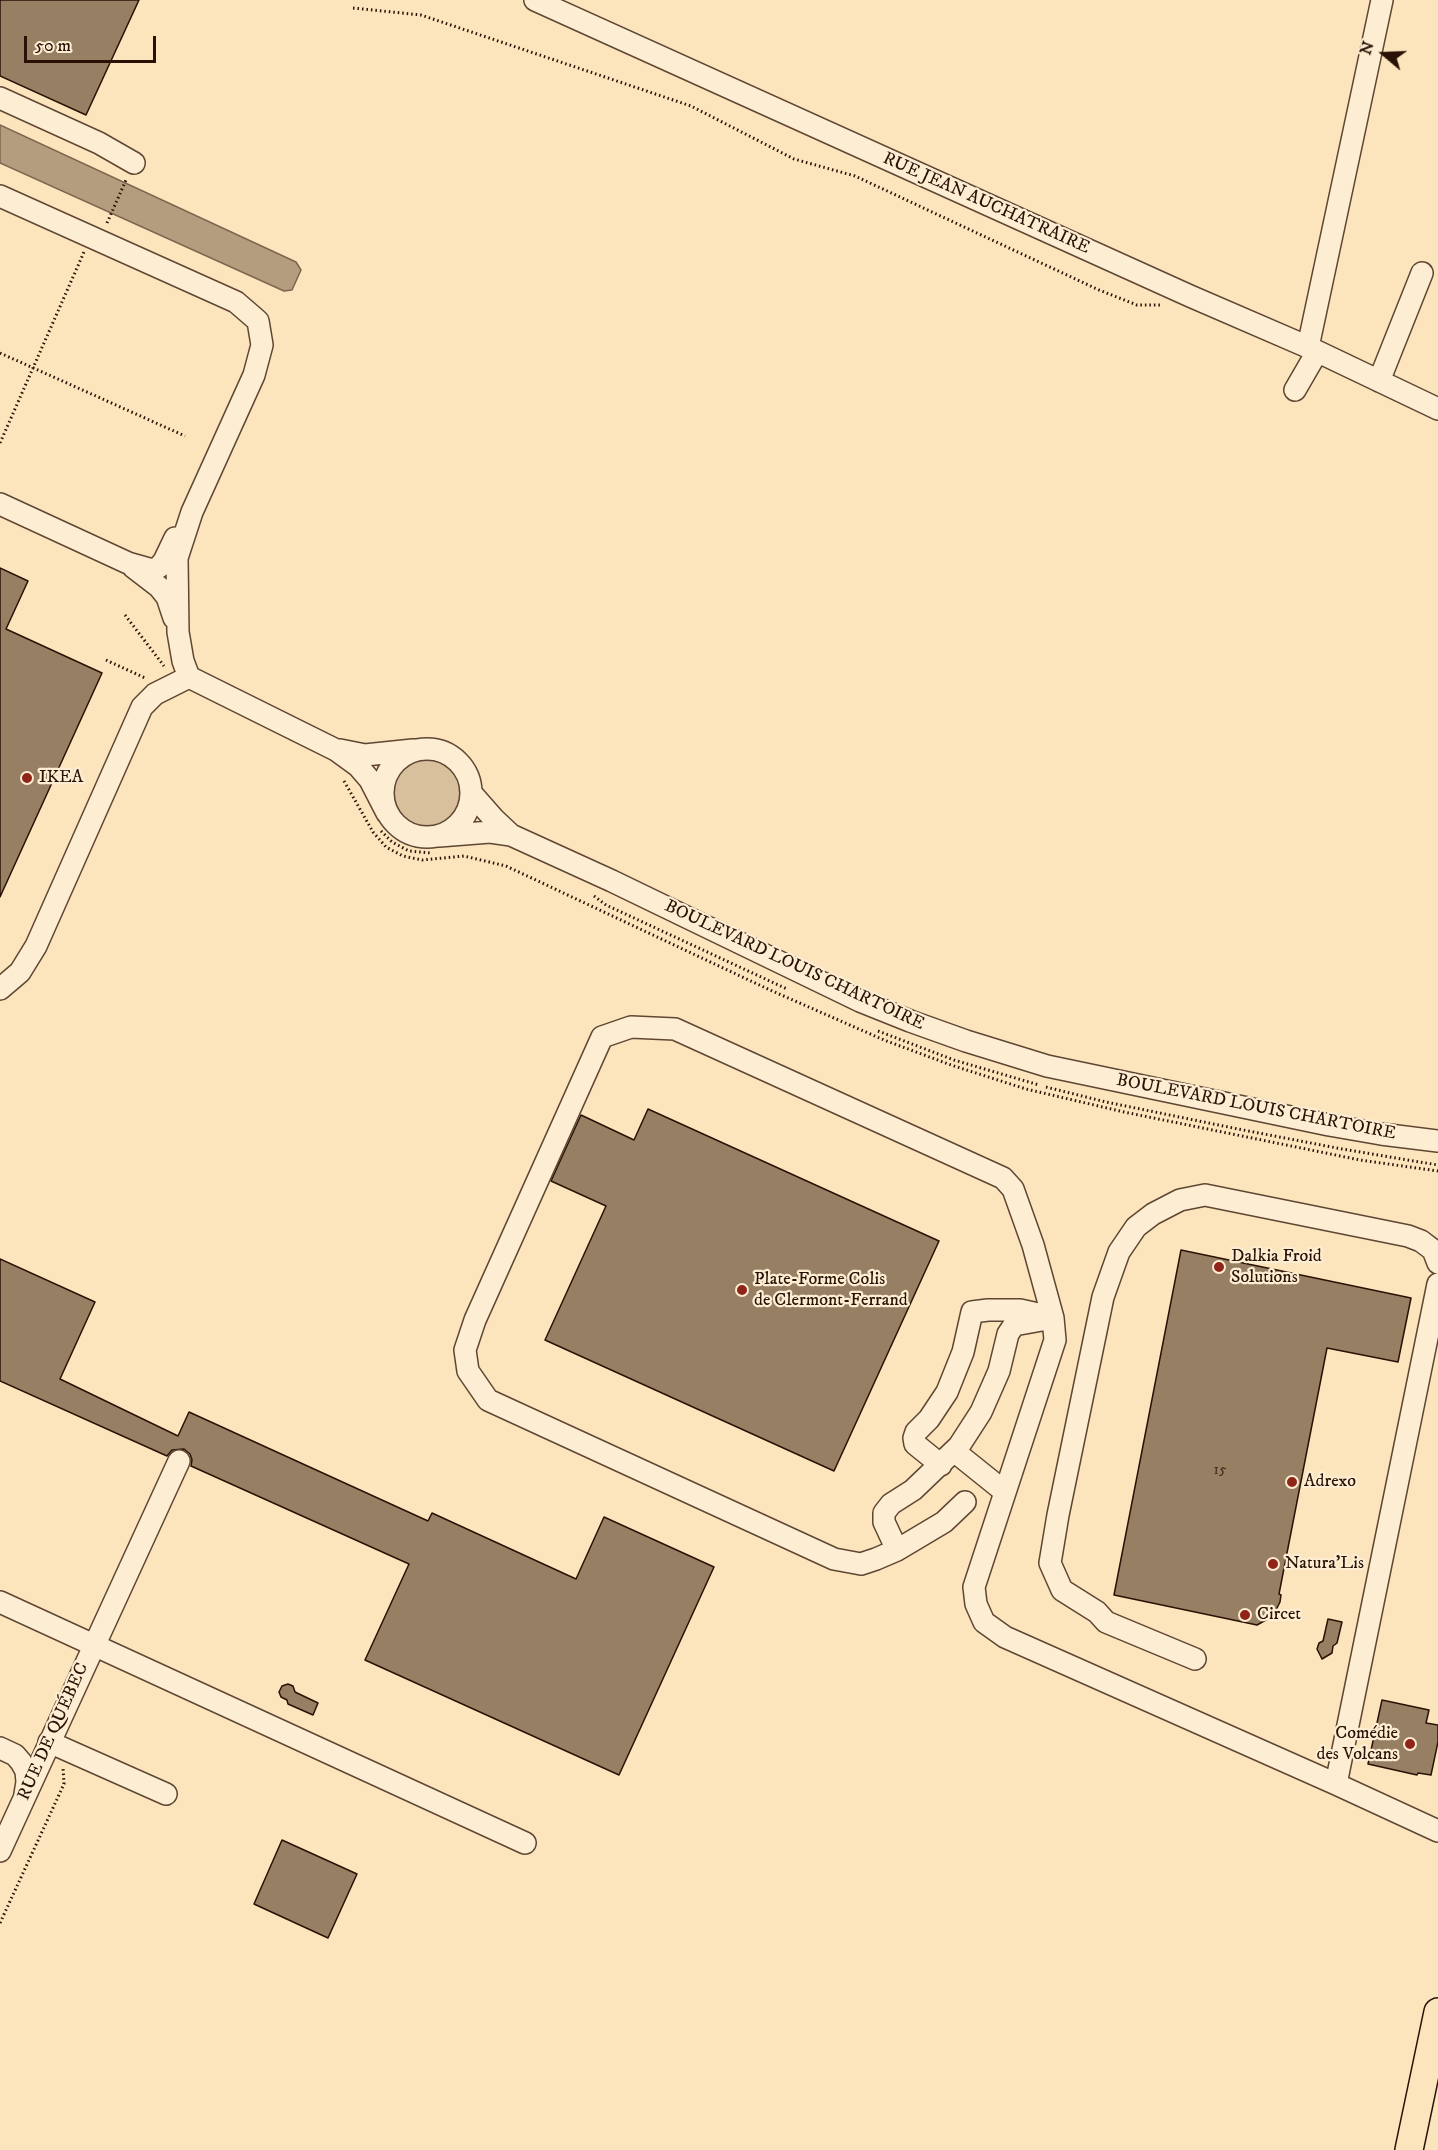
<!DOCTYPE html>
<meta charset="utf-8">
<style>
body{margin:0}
#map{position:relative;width:1438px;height:2150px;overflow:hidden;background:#fce4bc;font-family:"IM FELL DW Pica",serif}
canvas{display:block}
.north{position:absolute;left:1354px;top:24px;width:60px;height:60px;-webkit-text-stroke:4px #fdedd3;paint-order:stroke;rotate:289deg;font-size:16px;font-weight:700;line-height:24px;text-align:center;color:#291205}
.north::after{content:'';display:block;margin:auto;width:21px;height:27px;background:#291205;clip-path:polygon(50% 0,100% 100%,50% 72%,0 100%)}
.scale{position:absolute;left:24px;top:36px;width:132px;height:27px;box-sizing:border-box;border:3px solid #291205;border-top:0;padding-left:8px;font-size:18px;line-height:21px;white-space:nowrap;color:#291205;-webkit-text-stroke:4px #fdedd3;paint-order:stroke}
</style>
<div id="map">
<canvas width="1438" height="2150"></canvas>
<div class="north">N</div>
<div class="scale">50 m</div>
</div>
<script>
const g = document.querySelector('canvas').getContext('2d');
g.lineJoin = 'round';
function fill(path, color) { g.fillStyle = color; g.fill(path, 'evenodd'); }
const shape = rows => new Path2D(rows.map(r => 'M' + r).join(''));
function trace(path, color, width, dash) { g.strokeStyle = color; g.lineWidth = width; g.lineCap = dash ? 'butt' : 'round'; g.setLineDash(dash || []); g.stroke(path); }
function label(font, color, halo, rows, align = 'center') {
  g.font = font + ' "IM FELL DW Pica",serif'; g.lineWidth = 4.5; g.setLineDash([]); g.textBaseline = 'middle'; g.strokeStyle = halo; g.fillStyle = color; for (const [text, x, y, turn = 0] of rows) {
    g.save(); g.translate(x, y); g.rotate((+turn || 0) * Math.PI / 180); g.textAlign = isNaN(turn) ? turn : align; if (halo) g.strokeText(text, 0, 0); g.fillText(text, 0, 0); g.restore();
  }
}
const green = shape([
 '391 793a36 36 0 1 1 72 0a36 36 0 1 1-72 0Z'
]);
const water = shape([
 [0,125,296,262,301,270,292,290,284,291,0,163,0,125]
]);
const building = shape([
 [0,0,139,0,86,115,0,76,0,0],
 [0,568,28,581,6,629,102,673,0,897,0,568],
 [648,1109,939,1241,834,1471,545,1340,606,1206,551,1181,581,1115,634,1140,648,1109],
 [1181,1250,1411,1298,1398,1362,1327,1348,1279,1594,1281,1595,1280,1602,1273,1616,1257,1625,1114,1595,1181,1250],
 [0,1259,95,1302,60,1379,178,1436,189,1412,428,1521,432,1513,576,1579,604,1517,714,1567,619,1775,365,1660,409,1564,191,1466,192,1460,190,1454,184,1449,172,1450,167,1456,0,1381,0,1259],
 [1328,1619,1342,1622,1337,1643,1333,1646,1332,1653,1322,1659,1317,1649,1319,1643,1323,1641,1328,1619],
 [288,1684,293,1686,295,1692,318,1703,313,1715,288,1704,287,1700,281,1697,279,1692,282,1686,288,1684],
 [1382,1700,1429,1710,1426,1723,1438,1725,1438,1742,1431,1775,1418,1773,1417,1775,1368,1764,1382,1700],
 [282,1840,357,1874,328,1938,254,1904,282,1840]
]);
const path = shape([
 [353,8,421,15,691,106,794,159,855,176,1099,290,1137,305,1162,305],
 [107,223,126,180],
 [0,353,185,436],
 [0,443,84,252],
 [125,615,164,666],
 [106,660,145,678],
 [344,781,373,832,386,847,403,856,422,860,464,856,506,866,770,990,884,1040,951,1065,1026,1089,1124,1112,1360,1160,1438,1171],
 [381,831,392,842,409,851,431,853],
 [594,896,606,905,787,989],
 [878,1031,954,1060,1039,1085],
 [1046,1087,1106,1102,1238,1129,1342,1149,1438,1165],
 [0,1923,64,1784,63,1768]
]);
const minor = shape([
 [535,0,1190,296,1308,347,1438,409],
 [0,98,99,143,134,163],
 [0,196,236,302,258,321,262,345,254,375,192,512,177,558,178,632,183,661,189,677,336,750,358,766,370,780,387,813],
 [1308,347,1382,0],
 [1379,381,1422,273],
 [1295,390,1317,352],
 [0,504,128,563,153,570,159,567,164,561,175,538],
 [133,567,159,587,167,597,174,618],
 '383 793a44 44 0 1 1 88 0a44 44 0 1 1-88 0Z',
 [340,750,365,755,413,750],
 [472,794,494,819,511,835],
 [439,836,490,832,511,835,612,881,860,1001,910,1021,966,1041,1047,1066,1329,1125,1381,1134,1438,1141],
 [0,989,20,972,36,946,142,707,155,694,189,677],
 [954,1451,1005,1492],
 [941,1465,915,1444,914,1438,916,1432,929,1419,947,1392,963,1352,972,1312,988,1310,1020,1310,1038,1314],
 [965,1502,944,1522,897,1550,876,1559,861,1564,834,1559,488,1400,468,1371,465,1350,475,1320,602,1037,631,1027,675,1029,1003,1178,1013,1189,1033,1245,1053,1318,1055,1340,974,1587,976,1604,984,1622,1005,1637,1336,1784,1438,1831],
 [897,1550,884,1522,884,1513,891,1504,913,1490,959,1446,981,1412,999,1371,1008,1334,1014,1325,1053,1318],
 [0,1602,525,1843],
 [1195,1659,1106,1622,1097,1612,1062,1590,1050,1563,1058,1515,1103,1297,1119,1252,1136,1227,1153,1214,1180,1200,1205,1195,1408,1236,1421,1241,1433,1250,1438,1263],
 [49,1742,166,1794],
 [0,1748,15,1755,21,1762,26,1771,27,1782,25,1794],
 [1336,1784,1438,1284],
 [0,1851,179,1461]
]);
const major = shape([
 [1409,2150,1438,2012]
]);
const markers = [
 [27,778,6,"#8f2418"],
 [1219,1267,6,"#8f2418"],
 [742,1290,6,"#8f2418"],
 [1292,1482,6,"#8f2418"],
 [1273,1564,6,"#8f2418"],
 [1245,1615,6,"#8f2418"],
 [1410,1744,6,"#8f2418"]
];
const numberNames = [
 ["15",1220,1471]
];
const streetNames = [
 ["RUE JEAN AUCHATRAIRE",986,204,24],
 ["BOULEVARD LOUIS CHARTOIRE",794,966,25],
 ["BOULEVARD LOUIS CHARTOIRE",1256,1108,11],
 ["RUE DE QUÉBEC",54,1732,-66]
];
const poiNames = [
 ["IKEA",39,778],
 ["Dalkia Froid",1231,1257],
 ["Solutions",1231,1278],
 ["Plate-Forme Colis",754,1280],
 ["de Clermont-Ferrand",754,1301],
 ["Adrexo",1304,1482],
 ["Natura'Lis",1285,1564],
 ["Circet",1257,1615],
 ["Comédie",1398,1734,"right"],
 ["des Volcans",1398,1755,"right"]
];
fill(green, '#d8c09d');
fill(water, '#b49d7e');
trace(water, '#7c654e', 1.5);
fill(building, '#977f64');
trace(building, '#291205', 1.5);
trace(minor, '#5e4633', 24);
trace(major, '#291205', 30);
trace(path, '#291205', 3, [1.5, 3]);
trace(minor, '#fdedd3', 21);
trace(major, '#fce4bc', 27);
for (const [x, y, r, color] of markers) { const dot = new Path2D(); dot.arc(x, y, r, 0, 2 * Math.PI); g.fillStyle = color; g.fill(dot); trace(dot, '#fdedd3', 2); }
label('15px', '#442d1d', null, numberNames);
label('18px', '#291205', '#fdedd3', streetNames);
label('18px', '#291205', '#fdedd3', poiNames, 'left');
</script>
